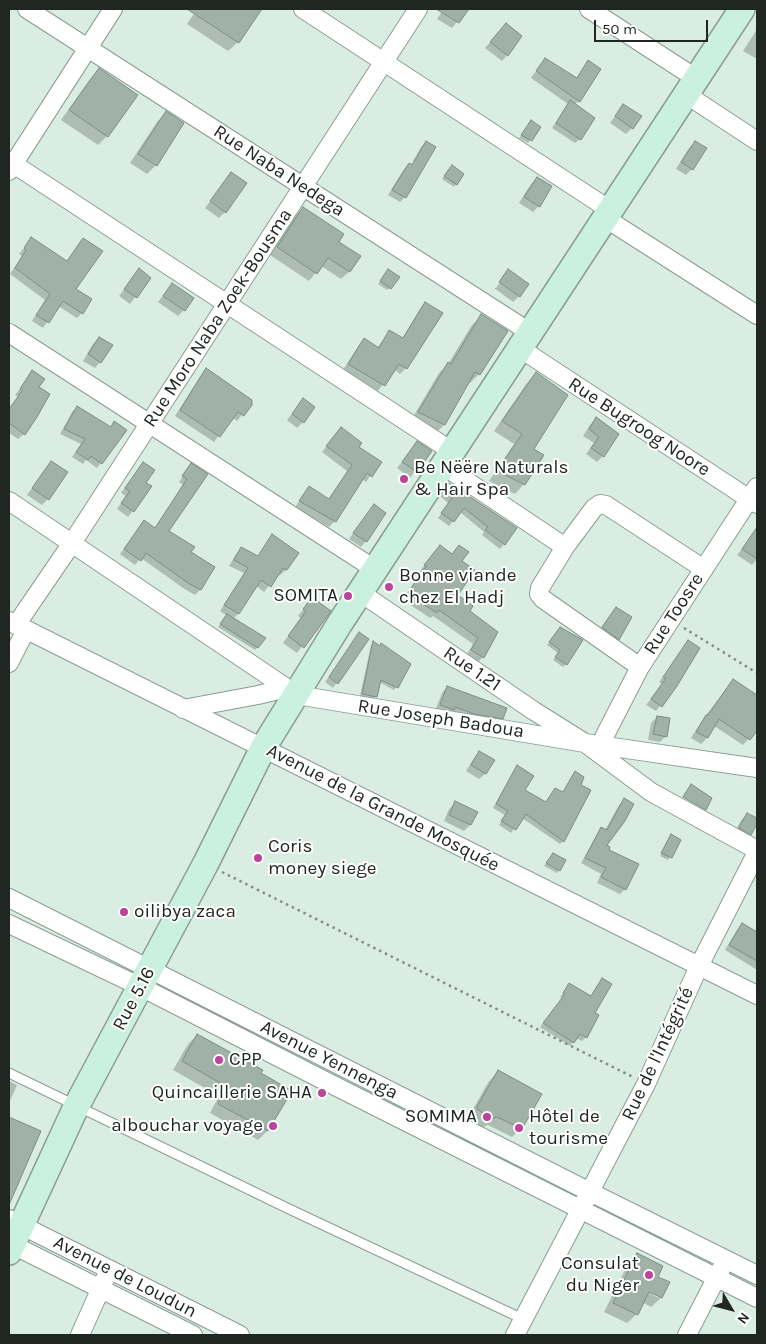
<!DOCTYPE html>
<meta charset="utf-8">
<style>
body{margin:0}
#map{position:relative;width:766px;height:1344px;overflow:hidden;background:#daede2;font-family:Karla,sans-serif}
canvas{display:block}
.frame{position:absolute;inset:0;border:10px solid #202723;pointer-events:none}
.north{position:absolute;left:706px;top:1284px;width:50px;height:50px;-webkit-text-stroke:4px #fff;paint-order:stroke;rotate:127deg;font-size:14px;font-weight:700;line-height:20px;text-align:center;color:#202723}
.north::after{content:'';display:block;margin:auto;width:18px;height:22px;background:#202723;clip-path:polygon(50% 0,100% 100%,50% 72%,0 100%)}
.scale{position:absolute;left:594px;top:20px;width:114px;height:22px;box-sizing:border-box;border:2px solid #202723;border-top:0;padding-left:6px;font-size:15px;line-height:18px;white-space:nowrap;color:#202723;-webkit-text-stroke:4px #fff;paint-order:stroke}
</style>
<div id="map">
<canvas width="766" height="1344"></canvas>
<div class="frame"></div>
<div class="north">N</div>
<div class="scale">50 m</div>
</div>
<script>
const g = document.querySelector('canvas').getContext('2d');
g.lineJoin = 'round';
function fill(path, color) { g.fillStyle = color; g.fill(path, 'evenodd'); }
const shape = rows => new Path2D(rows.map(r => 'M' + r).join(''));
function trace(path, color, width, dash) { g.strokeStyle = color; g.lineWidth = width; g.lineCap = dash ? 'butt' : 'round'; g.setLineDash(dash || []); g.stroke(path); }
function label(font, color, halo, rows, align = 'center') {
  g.font = font + ' Karla,sans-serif'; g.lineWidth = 4; g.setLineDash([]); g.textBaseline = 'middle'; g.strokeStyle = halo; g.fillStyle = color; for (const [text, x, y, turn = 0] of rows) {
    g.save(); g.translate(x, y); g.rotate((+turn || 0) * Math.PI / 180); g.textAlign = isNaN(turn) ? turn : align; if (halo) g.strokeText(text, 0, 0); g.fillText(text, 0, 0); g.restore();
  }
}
const shadow = shape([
 [197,9,260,9,238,42,228,51,187,24],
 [444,9,468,9,452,28,437,19],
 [757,29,757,59,743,51],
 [500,31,507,55,502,61,485,48],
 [545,59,576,78,589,62,579,101,574,105,580,139,575,143,552,128,568,104,531,78],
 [99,70,136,95,107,136,98,145,61,120,90,79],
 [623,105,632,128,626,134,610,123],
 [166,112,156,165,147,174,130,163,157,122],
 [531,122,539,127,528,143,519,138],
 [426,142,405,197,400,202,388,195,404,169,409,164,411,165,421,147],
 [695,142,705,149,692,169,686,175,676,169,689,148],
 [449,169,456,184,454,187,442,179],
 [231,173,225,212,219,218,205,208],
 [537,178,539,206,533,212,519,203,531,184],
 [303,208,337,242,359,256,349,272,341,279,321,266,309,281,270,255,295,216],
 [32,238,66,262,83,240,74,289,82,313,77,318,58,306,43,328,32,321,45,300,10,274,22,256,19,254],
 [139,270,150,278,130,304,119,296],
 [508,271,519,296,513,302,494,288,496,288],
 [386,273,390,288,387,290,378,284],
 [172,284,184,310,178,316,158,302],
 [425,304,441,313,406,368,400,374,394,369,378,391,343,370,359,345,364,340,377,348,389,332,402,339,420,309],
 [482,316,479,374,470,383,468,382,444,425,435,434,410,422,439,373,448,364,472,325],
 [99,338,100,362,95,368,83,361,93,344],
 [206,370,250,405,237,421,232,417,214,442,175,416,201,375],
 [33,372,38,388,24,434,18,439,9,433,9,409,18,397,15,395],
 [536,374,532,449,524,484,515,494,489,481,514,444,494,431,527,383],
 [303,399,303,422,297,428,287,420],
 [77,407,110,428,115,423,101,463,97,468,86,460,83,464,72,457,81,444,60,434,72,412],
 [596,419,603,456,597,462,586,454,594,443,583,436,590,425],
 [336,434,380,462,366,482,362,479,335,521,329,527,295,507,310,487,328,500,347,471,322,452],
 [417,443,430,452,410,478,397,468],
 [51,462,48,499,42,505,27,495],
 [143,463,144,483,150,487,128,517,117,509,126,496,121,493],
 [187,470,206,475,168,531,190,553,213,567,200,590,195,595,183,588,141,558,135,565,120,554,144,522,154,529,183,485,179,482],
 [449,484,504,544,500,549,482,535,484,532,460,512,449,526,438,518,448,503,440,496],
 [369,511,366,541,361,547,349,539],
 [757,529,757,559,752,565,737,555],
 [273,536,297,553,286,570,280,575,278,574,264,592,256,586,238,614,233,619,257,648,255,650,218,627,227,616,220,611,244,573,229,566,236,554,242,548,257,557],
 [435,552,460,562,456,596,468,611,497,632,483,657,478,662,466,656,473,644,433,616,430,618,403,600,421,572,420,571],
 [312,599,329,611,297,653,283,643,301,618,298,616],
 [612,613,618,639,614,643,599,632],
 [558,631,566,664,563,667,553,660,558,653,547,645],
 [359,633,367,639,333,688,325,682],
 [689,642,676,685,656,711,646,705,662,684,659,682],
 [373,643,409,664,394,690,379,682,376,696,373,699,360,696,371,645],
 [733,680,757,697,757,731,756,730,743,745,714,726,707,738,701,744,691,738,701,722],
 [447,687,502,718,496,724,435,711,442,693],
 [657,717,666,736,660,742,648,740,651,723],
 [480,752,485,774,479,779,466,771,474,758],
 [517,767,523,790,545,803,555,789,562,793,575,773,563,841,560,844,522,818,511,833,499,825,505,815,493,808,514,770],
 [682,798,704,810,703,812,681,800],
 [624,800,605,846,625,889,620,894,597,883,601,874,581,863,597,834,602,829,605,830,619,805],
 [455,803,476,812,470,825,464,831,444,821,449,809],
 [747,814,757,820,757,822,750,834,744,840,734,834,741,820],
 [671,836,680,840,668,860,660,856],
 [551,857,559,870,557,873,544,866],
 [742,925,757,934,757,970,725,950,737,930],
 [602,979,586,1037,582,1041,576,1038,570,1046,540,1027,562,998,560,997,569,985,590,997],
 [197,1035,290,1091,267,1131,258,1140,210,1113,219,1096,173,1070,188,1044],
 [498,1072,521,1128,512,1137,488,1125,481,1128,468,1118,489,1081],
 [9,1081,17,1085,9,1103],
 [9,1118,40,1132,9,1202],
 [637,1255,657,1277,668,1283,661,1298,651,1307,642,1302,637,1314,627,1323,604,1312,628,1264],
 [644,1288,659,1296,659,1298,643,1290]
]);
const building = shape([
 [187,9,262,9,239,43,187,9],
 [436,9,469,9,459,23,436,9],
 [506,23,522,36,508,56,490,42,506,23],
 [545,58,577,78,588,60,601,69,580,102,536,71,545,58],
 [99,68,138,95,108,137,69,110,99,68],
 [570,100,595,118,581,140,556,123,570,100],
 [623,104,642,116,633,129,615,116,623,104],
 [166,111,184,123,157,166,138,154,166,111],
 [531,120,541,127,532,141,521,135,531,120],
 [426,141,436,147,406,198,392,190,409,163,412,165,426,141],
 [695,141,707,148,693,170,681,162,695,141],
 [452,165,464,174,457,185,444,176,452,165],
 [231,172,247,183,226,213,210,201,231,172],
 [537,177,552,186,540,207,524,197,537,177],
 [303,207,344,234,339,242,361,256,350,272,328,258,317,274,277,247,303,207],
 [31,237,67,261,83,238,103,251,76,289,92,299,83,314,63,301,49,323,36,315,50,294,15,268,26,250,24,248,31,237],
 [139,268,151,278,137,298,124,289,139,268],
 [388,269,400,277,391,289,380,281,388,269],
 [508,269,529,284,520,297,499,282,508,269],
 [172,283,194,298,185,311,163,296,172,283],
 [425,302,443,313,407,369,399,364,385,386,348,364,364,338,379,348,389,330,403,338,425,302],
 [481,314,508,331,480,375,475,372,445,425,418,412,448,362,451,364,481,314],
 [99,337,113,345,101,363,88,354,99,337],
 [206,368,252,400,252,405,244,416,238,412,220,437,180,410,206,368],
 [32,370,45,379,39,387,50,394,37,417,25,435,9,423,9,409,22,391,20,389,32,370],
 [536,372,568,395,534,449,544,455,525,485,497,471,522,434,502,421,536,372],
 [303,398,315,407,304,423,292,414,303,398],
 [77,406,111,427,114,421,127,430,102,464,91,456,88,460,76,452,85,439,64,429,77,406],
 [596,417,619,434,604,457,591,448,599,437,589,429,596,417],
 [341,427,362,443,359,447,382,462,372,477,367,473,336,522,299,501,309,486,329,499,352,465,326,446,341,427],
 [417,441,432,451,417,472,402,462,417,441],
 [51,461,68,472,49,500,32,488,51,461],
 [143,462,155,470,146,483,152,486,134,512,121,503,130,491,125,488,143,462],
 [191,463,208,474,169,531,195,547,191,552,215,567,201,590,188,583,146,553,141,561,124,549,144,520,155,528,187,479,182,476,191,463],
 [449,483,517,528,505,545,485,530,488,527,464,508,454,522,441,513,452,498,444,491,449,483],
 [374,504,386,513,367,542,353,533,374,504],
 [757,527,757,559,742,549,757,527],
 [272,534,299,553,287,570,283,568,271,587,261,580,239,614,224,605,248,568,234,560,241,547,258,556,272,534],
 [440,545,452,554,459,545,469,552,462,561,475,570,458,595,473,606,470,611,498,632,484,658,471,650,478,638,439,610,437,613,407,594,426,566,424,565,440,545],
 [312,597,331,611,304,648,288,636,306,611,303,609,312,597],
 [616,607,632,617,619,640,602,627,616,607],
 [227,614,266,638,258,648,220,624,227,614],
 [560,627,583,640,567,665,555,657,560,650,549,642,560,627],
 [359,632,369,639,338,684,329,677,359,632],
 [688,640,700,648,677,686,662,707,651,699,666,678,663,677,688,640],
 [373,641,380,646,381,643,411,664,398,688,381,680,377,697,362,694,373,641],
 [733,679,757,695,757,731,750,740,719,719,708,738,696,732,706,715,708,715,733,679],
 [447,686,507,708,503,719,474,714,455,707,454,710,440,705,447,686],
 [657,716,670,718,667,737,653,734,657,716],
 [479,751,495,760,486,774,471,765,479,751],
 [517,765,534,776,525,790,546,802,555,788,563,792,575,771,584,777,581,785,591,790,564,842,526,814,516,830,501,821,508,811,496,804,517,765],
 [691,784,712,798,706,810,683,797,691,784],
 [624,798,634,804,625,821,607,845,610,847,609,850,639,864,626,890,601,877,606,868,585,858,601,827,607,830,624,798],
 [455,801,478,812,471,825,449,815,455,801],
 [747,813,757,818,757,824,751,835,739,828,747,813],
 [671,834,681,840,672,858,661,853,671,834],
 [553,853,566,860,560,871,546,863,553,853],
 [742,923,757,932,757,961,729,945,742,923],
 [602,978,612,984,595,1013,599,1015,587,1038,580,1034,574,1043,543,1023,565,994,563,993,569,983,591,996,602,978],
 [197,1034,263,1070,261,1073,292,1091,268,1131,218,1104,227,1087,182,1061,197,1034],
 [498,1070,542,1094,522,1129,497,1117,491,1119,476,1108,498,1070],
 [9,1117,41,1131,9,1205,9,1117],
 [637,1253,663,1266,658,1277,670,1282,662,1298,649,1292,638,1315,613,1303,637,1253]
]);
const path = shape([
 [684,628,757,673],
 [222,872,633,1077]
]);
const lane = shape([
 [9,1073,287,1208,523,1319]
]);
const street = shape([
 [27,9,531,333],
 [303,9,610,210],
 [589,9,697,79],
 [687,95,757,141],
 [9,161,453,452],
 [9,171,113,9],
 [605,218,757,315],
 [9,333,376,570],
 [521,349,757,504],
 [444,466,565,547],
 [9,501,297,695,585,743,757,768],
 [361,593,534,711,585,743,651,792,757,850],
 [9,621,757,995],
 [16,625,72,543,418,9],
 [9,663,26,630],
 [640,667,543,599,539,594,540,588,565,547,594,508,600,504,606,505,704,569],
 [183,709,258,695,287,688],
 [600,745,640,667,757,487],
 [9,898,590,1192,757,1275],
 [9,924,141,987,329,1083,757,1298],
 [9,1219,240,1335],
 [9,1243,193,1335],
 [80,1335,105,1279],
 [515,1335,646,1084,699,966,757,852],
 [687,1335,721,1269]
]);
const secondary = shape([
 [9,1252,76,1107,206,863,263,748,340,623,742,9]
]);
const markers = [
 [404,479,5,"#bc449a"],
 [389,587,5,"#bc449a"],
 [348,596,5,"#bc449a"],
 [258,858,5,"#bc449a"],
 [124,912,5,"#bc449a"],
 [219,1060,5,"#bc449a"],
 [322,1093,5,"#bc449a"],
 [487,1117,5,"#bc449a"],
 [273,1126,5,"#bc449a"],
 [519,1128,5,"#bc449a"],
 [649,1275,5,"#bc449a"]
];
const streetNames = [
 ["Rue Naba Nedega",279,171,33],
 ["Rue Moro Naba Zoek-Bousma",218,318,-57],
 ["Rue Bugroog Noore",639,427,33],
 ["Rue Toosre",674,614,-57],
 ["Rue 1.21",472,669,34],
 ["Rue Joseph Badoua",441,719,9],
 ["Avenue de la Grande Mosquée",383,808,27],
 ["Rue 5.16",134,999,-62],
 ["Rue de l'Intégrité",658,1054,-65],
 ["Avenue Yennenga",329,1060,27],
 ["Avenue de Loudun",125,1277,27]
];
const poiNames = [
 ["Be Nëëre Naturals",414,468],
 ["& Hair Spa",414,490],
 ["Bonne viande",399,576],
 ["chez El Hadj",399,598],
 ["SOMITA",338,596,"right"],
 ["Coris",268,847],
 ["money siege",268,869],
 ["oilibya zaca",134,912],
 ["CPP",229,1060],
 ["Quincaillerie SAHA",312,1093,"right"],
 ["SOMIMA",477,1117,"right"],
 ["Hôtel de",529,1117],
 ["tourisme",529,1139],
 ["albouchar voyage",263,1126,"right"],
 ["Consulat",639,1264,"right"],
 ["du Niger",639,1286,"right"]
];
fill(shadow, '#0003');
fill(building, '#a0b2a8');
trace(building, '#7c8e84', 1);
trace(lane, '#8b9d93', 11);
trace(street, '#8b9d93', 20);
trace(secondary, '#8b9d93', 28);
trace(path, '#828f87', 2.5, [2.5, 4]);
trace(lane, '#fff', 9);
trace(street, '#fff', 18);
trace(secondary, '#caf1e0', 25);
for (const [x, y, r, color] of markers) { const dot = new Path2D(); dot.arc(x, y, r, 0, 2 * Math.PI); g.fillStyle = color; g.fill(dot); trace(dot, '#fff', 2); }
label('19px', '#202723', '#fff', streetNames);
label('19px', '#202723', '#fff', poiNames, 'left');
</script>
